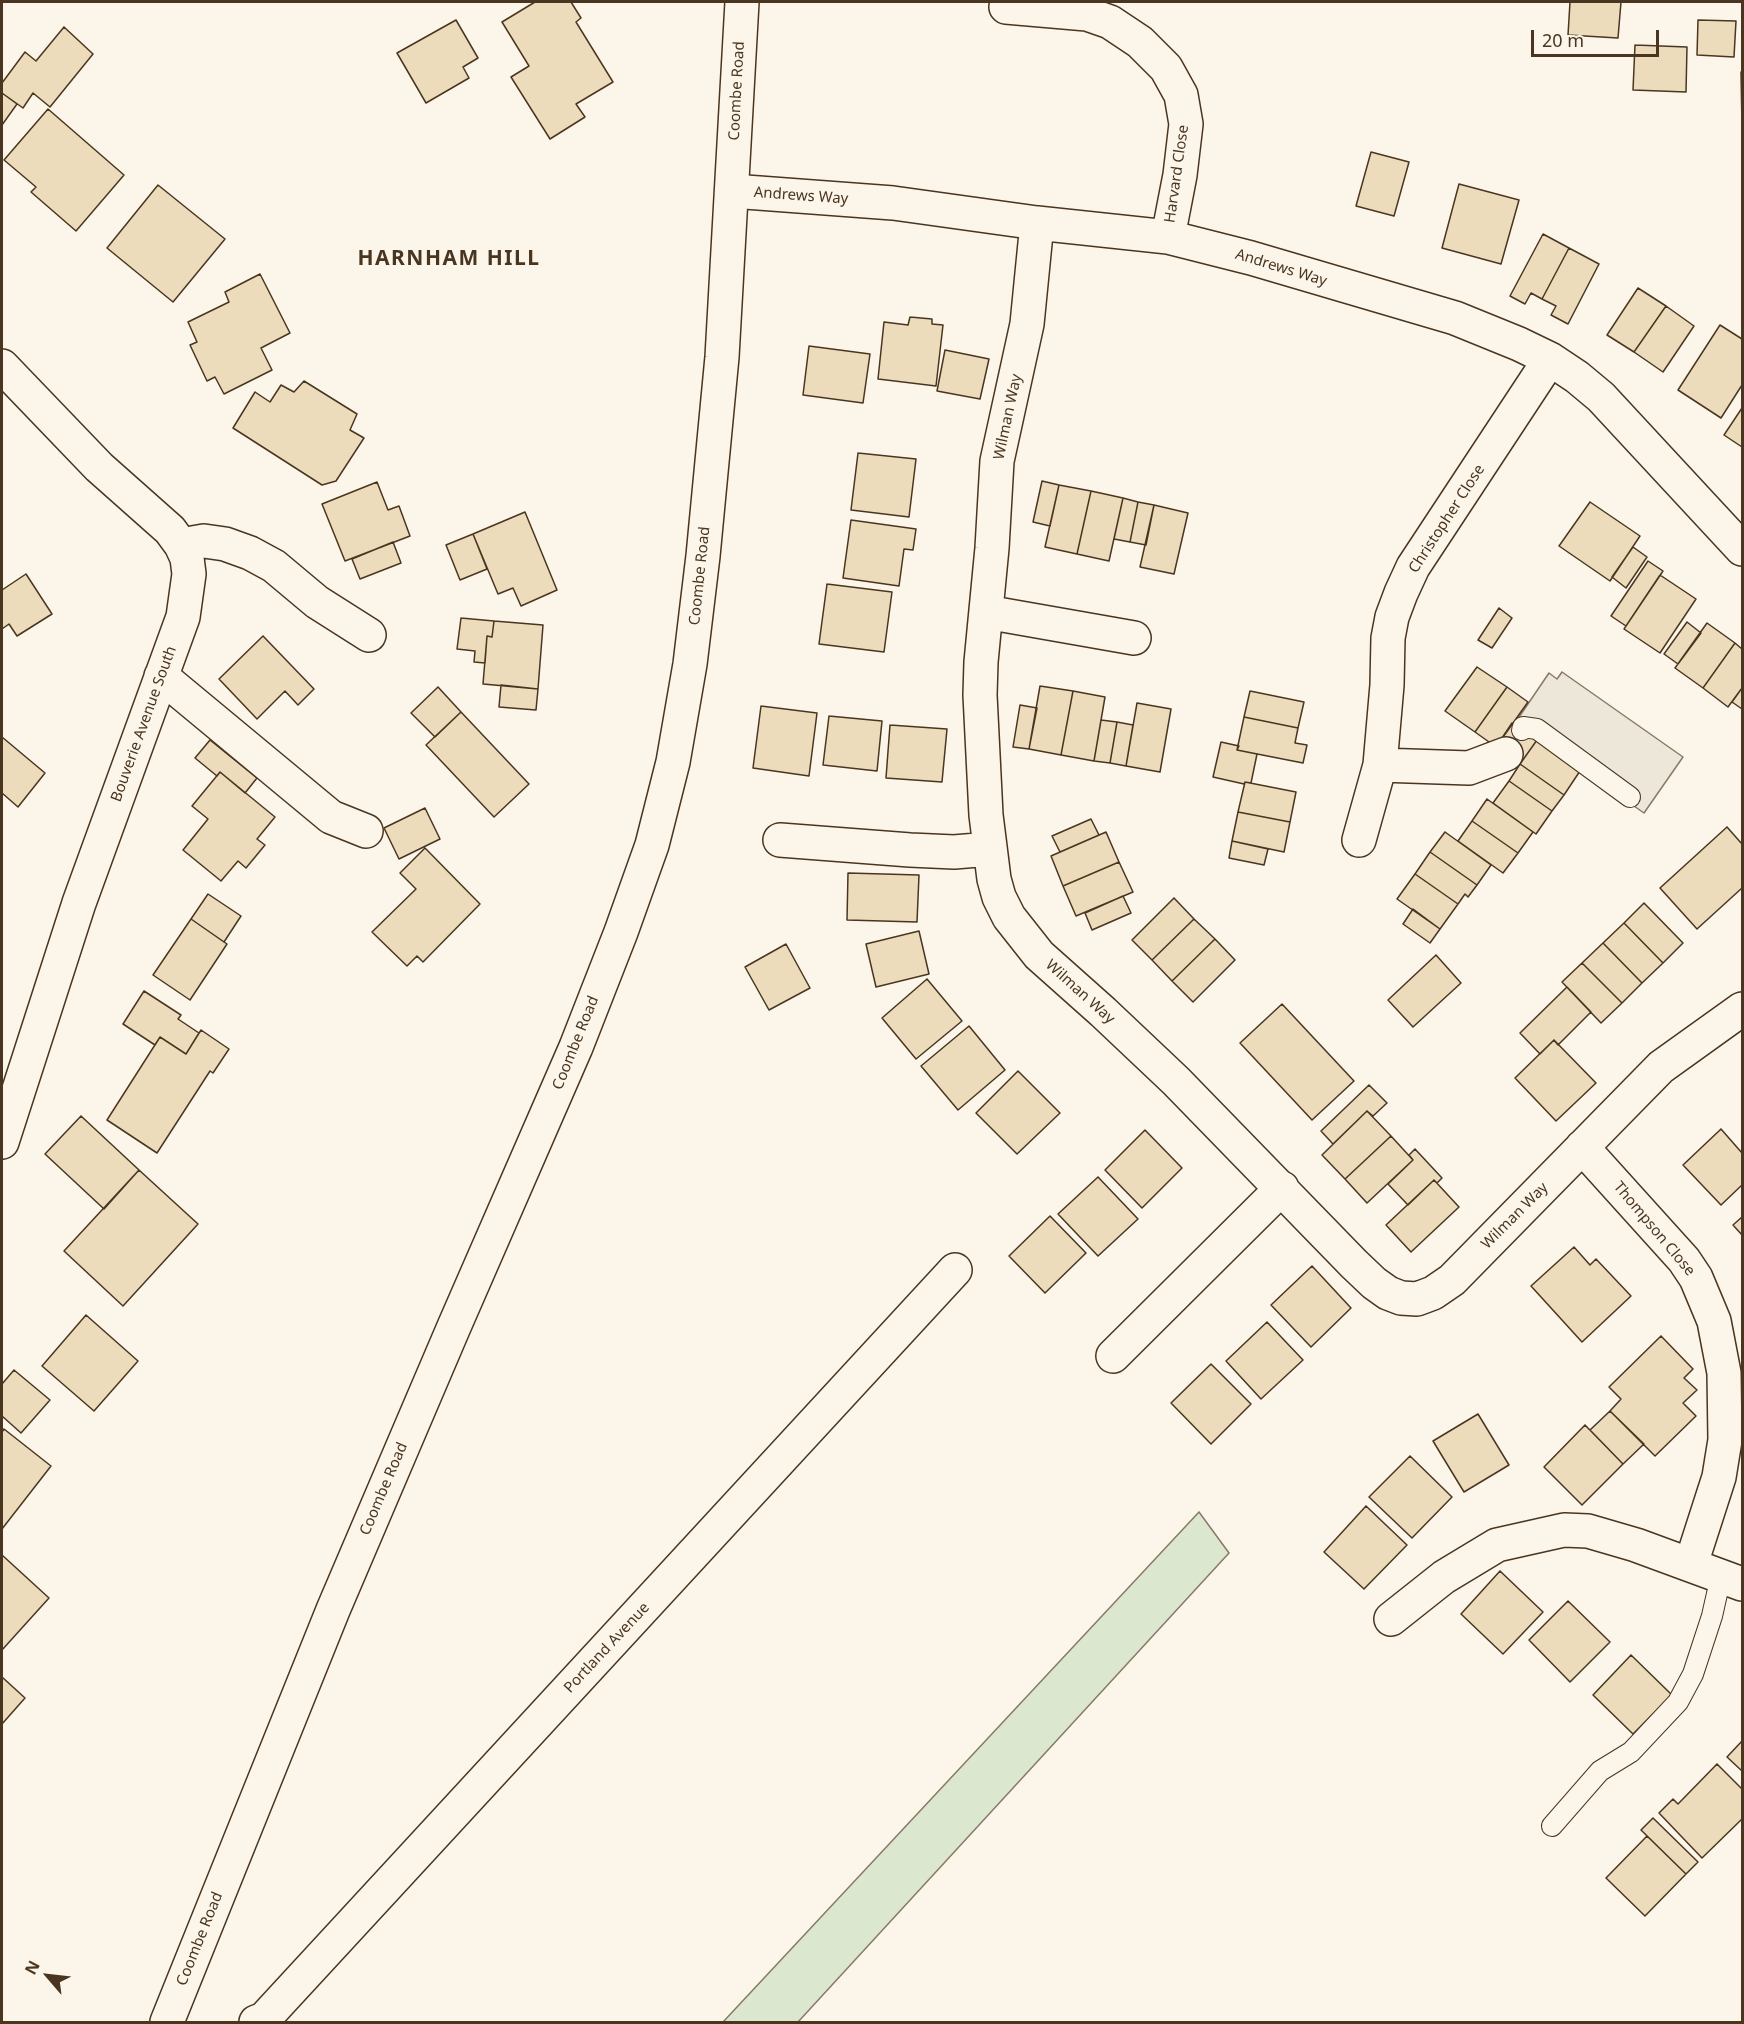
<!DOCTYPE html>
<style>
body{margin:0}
#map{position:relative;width:1744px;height:2024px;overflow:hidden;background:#fbf6e9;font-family:"Noto Sans",sans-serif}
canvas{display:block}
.frame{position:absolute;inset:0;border:3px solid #4a3520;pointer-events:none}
.north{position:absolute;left:18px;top:1946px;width:60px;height:60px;-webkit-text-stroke:4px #fbf6e9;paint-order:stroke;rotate:298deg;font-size:16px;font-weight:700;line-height:24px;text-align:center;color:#4a3520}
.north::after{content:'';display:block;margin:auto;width:21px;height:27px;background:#4a3520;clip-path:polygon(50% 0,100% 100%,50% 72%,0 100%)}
.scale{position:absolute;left:1531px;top:30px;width:128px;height:27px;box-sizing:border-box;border:3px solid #4a3520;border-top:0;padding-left:8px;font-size:18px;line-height:21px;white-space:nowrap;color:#4a3520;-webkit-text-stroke:4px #fbf6e9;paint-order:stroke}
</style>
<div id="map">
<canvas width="1744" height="2024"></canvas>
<div class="frame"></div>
<div class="north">N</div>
<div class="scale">20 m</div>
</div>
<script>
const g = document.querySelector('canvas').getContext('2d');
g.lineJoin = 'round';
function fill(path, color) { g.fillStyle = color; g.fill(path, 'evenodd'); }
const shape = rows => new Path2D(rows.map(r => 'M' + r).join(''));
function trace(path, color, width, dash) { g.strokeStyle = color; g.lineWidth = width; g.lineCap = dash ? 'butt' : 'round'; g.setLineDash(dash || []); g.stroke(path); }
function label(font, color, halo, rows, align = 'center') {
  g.font = font + ' "Noto Sans",sans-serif'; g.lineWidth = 4.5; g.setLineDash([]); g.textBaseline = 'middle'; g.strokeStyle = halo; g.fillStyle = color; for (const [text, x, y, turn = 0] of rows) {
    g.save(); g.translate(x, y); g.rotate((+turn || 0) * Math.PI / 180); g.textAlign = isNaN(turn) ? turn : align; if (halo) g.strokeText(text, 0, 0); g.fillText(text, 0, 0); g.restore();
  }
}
const green = shape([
 [1199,1512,1229,1553,798,2022,723,2022,1199,1512]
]);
const parking = shape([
 [1562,672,1683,757,1644,813,1515,723,1549,673,1557,679,1562,672]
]);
const building = shape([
 [535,2,571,2,581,18,576,22,613,82,576,104,585,117,550,139,511,77,529,66,502,22,535,2],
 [1570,2,1621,2,1618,38,1568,35,1570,2],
 [456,20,478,58,463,67,469,78,426,103,397,53,456,20],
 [1698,20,1736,21,1734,57,1697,55,1698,20],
 [64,27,93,54,50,107,33,93,23,108,2,93,2,83,25,52,36,61,64,27],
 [1635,45,1687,47,1686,92,1633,90,1635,45],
 [1741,72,1742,72,1742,127,1741,72],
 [2,93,17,104,2,125,2,93],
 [48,109,124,175,76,231,31,192,36,187,4,160,48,109],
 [1371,152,1409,162,1394,216,1356,206,1371,152],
 [1459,184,1519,200,1501,264,1442,248,1459,184],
 [158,185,225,239,173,302,107,248,158,185],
 [1543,234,1569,248,1542,299,1531,293,1525,304,1510,296,1543,234],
 [1569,248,1599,264,1568,324,1551,315,1556,306,1542,299,1569,248],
 [260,274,290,333,261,348,272,370,224,394,215,377,207,381,190,345,197,342,188,322,229,302,225,292,260,274],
 [1638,288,1666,306,1634,352,1607,335,1638,288],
 [1666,306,1694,326,1663,372,1634,352,1666,306],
 [910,317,932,319,932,324,943,325,936,386,878,379,884,322,908,325,910,317],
 [1720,325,1742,339,1742,385,1721,418,1678,390,1720,325],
 [809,346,870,354,863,403,803,395,809,346],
 [945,350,989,359,980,399,937,391,945,350],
 [304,381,357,414,350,430,364,438,336,481,322,485,233,428,255,392,270,402,281,385,294,392,304,381],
 [1742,408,1742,447,1724,435,1742,408],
 [858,453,916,459,909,517,851,510,858,453],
 [1042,481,1059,485,1050,526,1033,522,1042,481],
 [377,482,388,510,399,506,410,536,345,561,322,504,377,482],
 [1059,485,1091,491,1077,554,1045,547,1059,485],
 [1091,491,1123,498,1109,561,1077,554,1091,491],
 [1123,498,1138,502,1130,542,1114,539,1123,498],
 [1138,502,1154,505,1146,545,1130,542,1138,502],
 [1590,502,1640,536,1610,581,1559,546,1590,502],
 [1154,505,1188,513,1174,574,1140,567,1154,505],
 [525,512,557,590,521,606,513,588,498,594,473,534,525,512],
 [851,520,916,529,913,550,904,549,899,586,843,578,851,520],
 [473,534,487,569,460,580,446,545,473,534],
 [393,542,401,563,360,579,352,559,393,542],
 [1633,547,1647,557,1626,588,1612,577,1633,547],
 [1648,561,1663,571,1626,626,1611,616,1648,561],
 [26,574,52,614,17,636,9,624,2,629,2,590,26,574],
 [1660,575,1696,599,1660,653,1624,629,1660,575],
 [827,584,892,592,884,652,819,644,827,584],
 [1499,608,1512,618,1492,648,1478,640,1499,608],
 [461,618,494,621,492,637,487,636,485,663,474,662,475,651,457,649,461,618],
 [494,621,543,625,538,689,483,684,487,636,492,637,494,621],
 [1687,622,1701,633,1678,664,1664,654,1687,622],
 [1707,623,1735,643,1703,688,1675,668,1707,623],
 [263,636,314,689,298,705,285,691,257,719,219,679,263,636],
 [1735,643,1742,649,1742,688,1728,707,1703,688,1735,643],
 [1477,667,1507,687,1475,732,1445,711,1477,667],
 [501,685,538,689,536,710,499,707,501,685],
 [1040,686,1073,691,1061,755,1029,749,1040,686],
 [438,687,461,712,435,737,411,713,438,687],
 [1507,687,1528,702,1496,747,1475,732,1507,687],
 [1742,688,1742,709,1732,702,1742,688],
 [1073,691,1105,697,1094,761,1061,755,1073,691],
 [1250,691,1304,702,1298,728,1244,717,1250,691],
 [1137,703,1171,709,1160,772,1126,766,1137,703],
 [1020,705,1037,708,1029,749,1013,747,1020,705],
 [761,706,817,713,809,776,753,768,761,706],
 [461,712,529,784,494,817,426,745,461,712],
 [829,716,882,721,877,771,823,765,829,716],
 [1244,717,1298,728,1295,743,1307,745,1303,763,1237,750,1244,717],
 [1101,720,1117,722,1110,763,1094,761,1101,720],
 [1117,722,1133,725,1126,766,1110,763,1117,722],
 [1512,723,1537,740,1520,764,1496,747,1512,723],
 [890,725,947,729,942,782,886,778,890,725],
 [2,737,45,773,18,807,2,793,2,737],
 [210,740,257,778,245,793,220,772,217,776,195,758,210,740],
 [1537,740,1580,771,1564,795,1520,764,1537,740],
 [1221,742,1239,746,1237,750,1257,754,1251,783,1245,782,1244,784,1213,777,1221,742],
 [1520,764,1564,795,1552,811,1509,781,1520,764],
 [220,772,275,817,257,839,265,845,246,868,238,861,221,881,183,850,208,819,192,806,220,772],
 [1509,781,1552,811,1536,834,1493,803,1509,781],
 [1245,782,1296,792,1290,822,1238,812,1245,782],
 [1487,799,1533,832,1518,853,1472,821,1487,799],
 [425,808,440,839,399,859,384,828,425,808],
 [1238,812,1290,822,1284,852,1232,841,1238,812],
 [1091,819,1099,835,1060,852,1052,836,1091,819],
 [1472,821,1518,853,1503,873,1458,841,1472,821],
 [1727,827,1742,844,1742,888,1697,929,1660,888,1727,827],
 [1106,832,1119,862,1063,886,1051,856,1106,832],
 [1445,832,1491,865,1477,885,1430,852,1445,832],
 [1232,841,1268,849,1264,865,1229,858,1232,841],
 [425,848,480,904,423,962,417,956,407,966,372,932,416,889,400,873,425,848],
 [1430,852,1477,885,1468,897,1465,894,1458,904,1415,874,1430,852],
 [1119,862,1133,892,1076,916,1063,886,1119,862],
 [848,873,919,875,917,922,847,920,848,873],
 [1415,874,1458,904,1440,929,1397,899,1415,874],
 [208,894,241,916,224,942,191,919,208,894],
 [1123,896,1131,913,1092,930,1085,913,1123,896],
 [1174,898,1194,919,1152,960,1132,940,1174,898],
 [1644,903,1683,943,1663,963,1624,923,1644,903],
 [1413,909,1440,929,1430,943,1403,924,1413,909],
 [191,919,227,944,190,1000,153,975,191,919],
 [1194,919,1215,939,1172,981,1152,960,1194,919],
 [1624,923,1663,963,1642,983,1603,943,1624,923],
 [919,931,929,974,876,987,866,944,919,931],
 [1215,939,1235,960,1193,1002,1172,981,1215,939],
 [1603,943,1642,983,1622,1003,1582,963,1603,943],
 [786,944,810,988,769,1010,745,967,786,944],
 [1436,955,1461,983,1413,1027,1388,1000,1436,955],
 [1582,963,1622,1003,1601,1023,1562,982,1582,963],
 [927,979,962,1021,916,1059,882,1018,927,979],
 [1567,987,1591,1012,1558,1045,1554,1040,1540,1054,1520,1033,1567,987],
 [144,991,181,1015,178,1019,199,1033,186,1054,160,1037,155,1045,123,1024,144,991],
 [1282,1004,1354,1081,1312,1120,1240,1043,1282,1004],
 [969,1026,1005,1070,958,1110,921,1066,969,1026],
 [201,1030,229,1049,213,1073,210,1071,157,1153,107,1120,160,1037,186,1054,201,1030],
 [1554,1040,1596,1083,1556,1121,1515,1078,1554,1040],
 [1018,1071,1060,1113,1017,1154,976,1113,1018,1071],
 [1369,1085,1387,1103,1373,1116,1367,1111,1333,1144,1321,1131,1369,1085],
 [1367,1111,1391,1136,1345,1179,1322,1155,1367,1111],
 [81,1116,139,1170,104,1209,45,1154,81,1116],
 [1721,1129,1742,1153,1742,1185,1721,1205,1683,1165,1721,1129],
 [1145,1130,1182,1168,1142,1208,1105,1170,1145,1130],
 [1391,1136,1413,1160,1367,1203,1345,1179,1391,1136],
 [1415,1149,1442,1178,1437,1183,1434,1180,1408,1205,1388,1184,1413,1160,1409,1155,1415,1149],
 [139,1170,198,1224,123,1306,64,1251,139,1170],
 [1098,1177,1138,1219,1098,1256,1058,1214,1098,1177],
 [1434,1180,1459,1207,1411,1252,1386,1225,1434,1180],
 [1050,1216,1086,1253,1045,1293,1009,1256,1050,1216],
 [1742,1217,1742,1235,1733,1225,1742,1217],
 [1574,1247,1590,1265,1596,1259,1631,1296,1582,1342,1531,1286,1574,1247],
 [1312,1266,1351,1308,1311,1347,1271,1305,1312,1266],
 [86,1315,138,1361,94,1411,42,1366,86,1315],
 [1267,1322,1303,1360,1261,1399,1226,1361,1267,1322],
 [1661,1336,1693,1369,1684,1378,1697,1390,1683,1403,1696,1416,1655,1456,1610,1411,1621,1399,1609,1387,1661,1336],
 [1211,1364,1251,1404,1211,1444,1171,1403,1211,1364],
 [14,1370,50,1400,21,1433,2,1416,2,1384,14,1370],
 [1610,1411,1644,1444,1623,1464,1590,1430,1610,1411],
 [1478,1414,1509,1465,1464,1492,1433,1441,1478,1414],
 [1585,1425,1623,1464,1582,1505,1544,1467,1585,1425],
 [4,1429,51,1466,2,1529,2,1432,4,1429],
 [1410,1456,1452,1497,1412,1538,1369,1497,1410,1456],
 [1366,1506,1407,1545,1364,1589,1324,1552,1366,1506],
 [2,1555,49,1598,2,1650,2,1555],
 [1500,1571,1543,1612,1503,1654,1461,1614,1500,1571],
 [1568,1601,1610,1642,1570,1682,1529,1640,1568,1601],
 [1631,1655,1672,1695,1633,1734,1593,1695,1631,1655],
 [2,1677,25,1698,2,1724,2,1677],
 [1742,1741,1742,1771,1727,1757,1742,1741],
 [1717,1764,1742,1789,1742,1819,1702,1858,1659,1813,1673,1799,1678,1804,1717,1764],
 [1653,1818,1698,1862,1686,1874,1641,1830,1653,1818],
 [1647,1836,1686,1874,1645,1916,1606,1878,1647,1836]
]);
const service = shape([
 [1522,730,1523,727,1537,729,1630,797],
 [1552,1826,1600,1771,1631,1752,1678,1702,1693,1674,1712,1616,1721,1576]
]);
const minor = shape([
 [1006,7,1087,14,1110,22,1140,42,1166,68,1181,95,1186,124,1180,175,1168,237],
 [732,191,893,203,1037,223,1168,237,1251,258,1455,318,1519,344,1550,359,1577,377,1601,397,1742,549],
 [1037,223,1027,324,997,461,992,548,981,662,980,695,986,815,994,879,999,897,1009,917,1039,955,1103,1012,1176,1081,1354,1264,1374,1283,1388,1293,1401,1298,1417,1299,1433,1293,1452,1280,1661,1067,1742,1009],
 [2,366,99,467,170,530,181,545,187,558,189,574,183,617,79,903,2,1142],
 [181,545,204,541,225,544,250,553,274,566,317,602,369,635],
 [986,612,1134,638],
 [161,676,331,817,366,831],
 [1380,765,1469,768,1506,754],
 [780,840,910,850,954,852,990,849],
 [1359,840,1380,765,1387,685,1388,638,1392,617,1401,593,1413,567,1550,359],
 [1582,1147,1684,1260,1696,1278,1714,1321,1724,1373,1725,1440,1719,1477,1691,1564],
 [1113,1356,1282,1188],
 [1391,1619,1444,1577,1497,1545,1564,1530,1588,1531,1636,1545,1742,1584],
 [256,2022,264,2019,955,1270]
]);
const trunk = shape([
 [167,2022,333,1610,453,1329,576,1047,621,932,652,845,673,762,690,664,703,556,722,357,742,2]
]);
const streetNames = [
 ["Coombe Road",737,91,-87],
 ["Harvard Close",1177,174,-82],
 ["Andrews Way",801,196,4],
 ["Andrews Way",1281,268,17],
 ["Wilman Way",1008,417,-78],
 ["Christopher Close",1447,519,-57],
 ["Coombe Road",700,576,-84],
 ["Bouverie Avenue South",144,724,-70],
 ["Wilman Way",1080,992,42],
 ["Coombe Road",576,1043,-68],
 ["Wilman Way",1515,1216,-45],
 ["Thompson Close",1654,1229,50],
 ["Coombe Road",384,1489,-67],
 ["Portland Avenue",607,1648,-47],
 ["Coombe Road",200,1939,-68]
];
const districtNames = [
 ["HARNHAM HILL",449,259]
];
fill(green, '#dce7d0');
trace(green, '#887966', 1.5);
fill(parking, '#ede7d9');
trace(parking, '#887966', 1.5);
fill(building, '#ecdcbc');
trace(building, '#4a3520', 1.5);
trace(service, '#4a3520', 22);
trace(minor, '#4a3520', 36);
trace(trunk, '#4a3520', 36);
trace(service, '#fbf6e9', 20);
trace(minor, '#fbf6e9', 33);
trace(trunk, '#fbf6e9', 33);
label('15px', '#4a3520', '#fbf6e9', streetNames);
g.letterSpacing = '1.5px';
label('bold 21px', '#4a3520', '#fbf6e9', districtNames);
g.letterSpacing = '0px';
</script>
